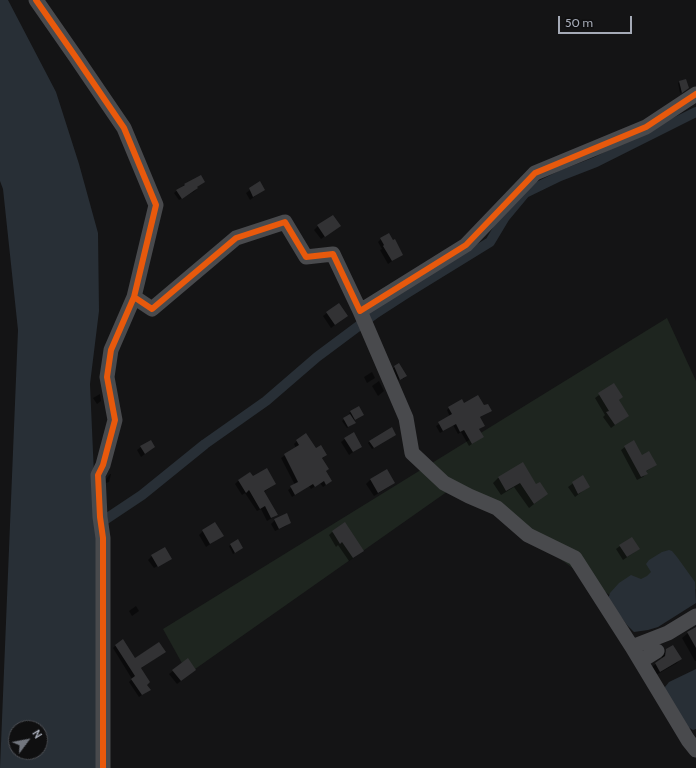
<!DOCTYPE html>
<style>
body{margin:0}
#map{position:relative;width:696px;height:768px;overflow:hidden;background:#141415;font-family:Cabin,sans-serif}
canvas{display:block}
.north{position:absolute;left:8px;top:720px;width:40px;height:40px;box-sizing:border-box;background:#0f0f10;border:1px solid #4b4d52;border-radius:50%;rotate:58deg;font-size:11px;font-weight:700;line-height:16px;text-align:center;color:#a5aab6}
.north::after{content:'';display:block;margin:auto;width:14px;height:18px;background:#72767e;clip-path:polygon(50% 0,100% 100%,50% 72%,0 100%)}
.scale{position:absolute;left:558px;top:16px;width:74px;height:18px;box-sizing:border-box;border:2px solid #a5aab6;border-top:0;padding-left:5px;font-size:12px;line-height:14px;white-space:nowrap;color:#a5aab6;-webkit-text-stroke:3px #0f0f10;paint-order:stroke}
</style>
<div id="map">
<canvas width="696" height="768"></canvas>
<div class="north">N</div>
<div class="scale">50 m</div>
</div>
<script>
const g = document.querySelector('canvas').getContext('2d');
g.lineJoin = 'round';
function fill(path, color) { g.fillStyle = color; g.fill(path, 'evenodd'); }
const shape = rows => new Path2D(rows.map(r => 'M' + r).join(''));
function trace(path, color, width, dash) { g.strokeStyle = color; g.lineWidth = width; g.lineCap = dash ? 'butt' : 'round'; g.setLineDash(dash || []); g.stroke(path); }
const green = shape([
 [667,318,696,381,696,589,638,616,458,484,188,674,163,629]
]);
const water = shape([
 [0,0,8,0,56,92,79,164,98,233,99,311,90,384,102,657,98,768,0,768,18,330,3,189,0,181],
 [16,728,40,728,40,752,16,752],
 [669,550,672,551,677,557,695,582,696,603,658,627,648,630,634,632,627,625,608,599,610,593,619,583,631,575,641,579,647,576,651,572,646,564,649,560,662,552],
 [696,669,696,729,693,730,688,727,665,693,665,687,669,682]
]);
const shadow = shape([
 [679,82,686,89,680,93,678,83],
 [203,182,197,187,195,191,179,200,174,193,185,184],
 [260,183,264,189,250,200,246,193],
 [318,226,339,226,321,239,314,230],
 [381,239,402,254,388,264,380,250,382,249,378,242],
 [327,313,347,316,331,328,323,316],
 [399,364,406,376,403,379,403,377,395,382,390,371],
 [372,372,375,378,367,383,364,377],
 [379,381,384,391,378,396,372,386],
 [614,384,622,397,618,401,627,416,611,428,603,417,605,415,595,398],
 [100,394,101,401,97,404,93,398],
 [463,404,488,413,479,418,483,426,478,430,482,437,469,446,461,432,458,434,453,425,440,433,436,426,450,417,447,410,449,408],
 [351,412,362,416,353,421,354,423,347,428,342,421,350,415,349,413],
 [395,435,372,449,368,443,370,441],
 [345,439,361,446,349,455,341,442],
 [297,441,326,455,322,459,325,472,331,481,323,487,320,483,311,489,309,486,292,497,288,490,295,485,281,458,296,448,294,444],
 [633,441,641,456,656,465,645,472,646,474,643,477,637,480,621,450],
 [141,447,154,447,141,457,137,450],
 [523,463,536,485,547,494,529,508,514,487,501,495,493,483,498,478],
 [386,470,394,483,390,486,374,496,366,484,370,480],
 [110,474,111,474,109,482,106,483,106,479],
 [582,477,588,487,575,497,568,487],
 [239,480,275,484,264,492,277,515,267,521,261,509,257,511,245,493,242,495,235,484],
 [275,520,290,522,286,526,275,531,271,524],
 [203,531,222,536,206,547,199,535],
 [332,532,363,551,349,561,338,545,336,547,329,535],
 [238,540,240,549,233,554,229,546],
 [620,546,639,549,623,560,616,549],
 [152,556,168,560,154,568,148,560],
 [136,606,139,611,132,616,129,611],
 [696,628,696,661,695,661,682,638,688,633],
 [116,645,135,659,162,654,140,669,149,690,139,697,129,682,132,679,113,648],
 [666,650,680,659,677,663,656,675,652,667,662,659,662,654],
 [173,671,191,673,177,684,169,674]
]);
const canal = shape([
 [97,525,142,495,205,444,266,401,317,357,376,313,407,293,490,242,505,217,525,193,560,176,596,162,696,112]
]);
const building = shape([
 [686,79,689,88,682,93,679,81],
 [201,175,205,182,197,187,198,188,182,199,176,190,185,185,184,184],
 [260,181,265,190,253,197,249,188],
 [333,215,341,226,325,237,317,225],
 [389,233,393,240,395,239,403,255,392,261,383,246,384,245,380,238],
 [339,303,348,316,335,325,326,312],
 [399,363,407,376,400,380,394,366],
 [614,383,623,397,619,400,629,416,615,425,606,412,609,411,598,393],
 [478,395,484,405,488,404,492,411,480,417,485,426,479,429,484,437,472,444,464,430,460,432,456,424,443,431,438,422,452,414,448,407,462,399,464,403],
 [359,406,364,415,355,420,350,411],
 [350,414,356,423,348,427,343,418],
 [392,427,396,435,374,448,369,441],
 [354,432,362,447,353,452,344,438],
 [306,433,316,448,321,445,327,455,322,458,329,469,326,471,332,481,326,485,324,481,315,487,313,484,295,495,290,486,298,482,284,454,299,445,296,440],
 [151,440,155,447,145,454,140,446],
 [634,440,642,455,649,451,657,465,646,471,648,474,641,477,624,446],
 [523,462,536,484,540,482,548,494,534,504,520,483,506,491,498,477],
 [267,468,276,484,264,491,278,515,271,518,265,506,260,509,249,490,246,493,238,480,250,472,253,476],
 [387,469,395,483,378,493,370,479],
 [583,475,590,487,578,494,572,482],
 [287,513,291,523,279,529,274,519],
 [215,522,224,536,210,544,202,530],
 [345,522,364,551,353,558,342,542,340,544,332,531],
 [632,537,640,549,627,557,619,545],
 [238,539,243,548,235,553,230,544],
 [165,547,172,559,158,567,151,555],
 [696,627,696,648,687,632],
 [123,639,135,658,159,642,166,652,141,668,150,682,147,685,151,690,142,695,131,679,135,676,115,645],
 [673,645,682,659,660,672,655,663,665,656,666,649],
 [188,658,196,670,181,681,172,670]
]);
const minor = shape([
 [36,0,75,56,124,128,156,205,134,297,111,350,107,377,115,420,103,465,98,475,100,517,103,538,103,768],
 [134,297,152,309,236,238,285,222,306,257,333,254,360,311,466,245,535,173,646,127,696,94],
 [360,311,406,418,412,453,444,483,469,496,497,508,528,535,575,558,632,647,688,740,696,750],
 [632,647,668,633,696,616],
 [641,661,657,651]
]);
const cycleway = shape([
 [36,0,75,56,124,128,156,205,134,297,111,350,107,377,115,420,103,465,98,475,100,517,103,538,103,768],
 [134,297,152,309,236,238,285,222,306,257,333,254,360,311,466,245,535,173,646,127,696,94]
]);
fill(green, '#1e251f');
fill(water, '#282f36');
fill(shadow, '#0007');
trace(canal, '#282f36', 10);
fill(building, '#323234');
trace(minor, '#494a4d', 15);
trace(cycleway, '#e8590c', 6);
</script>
